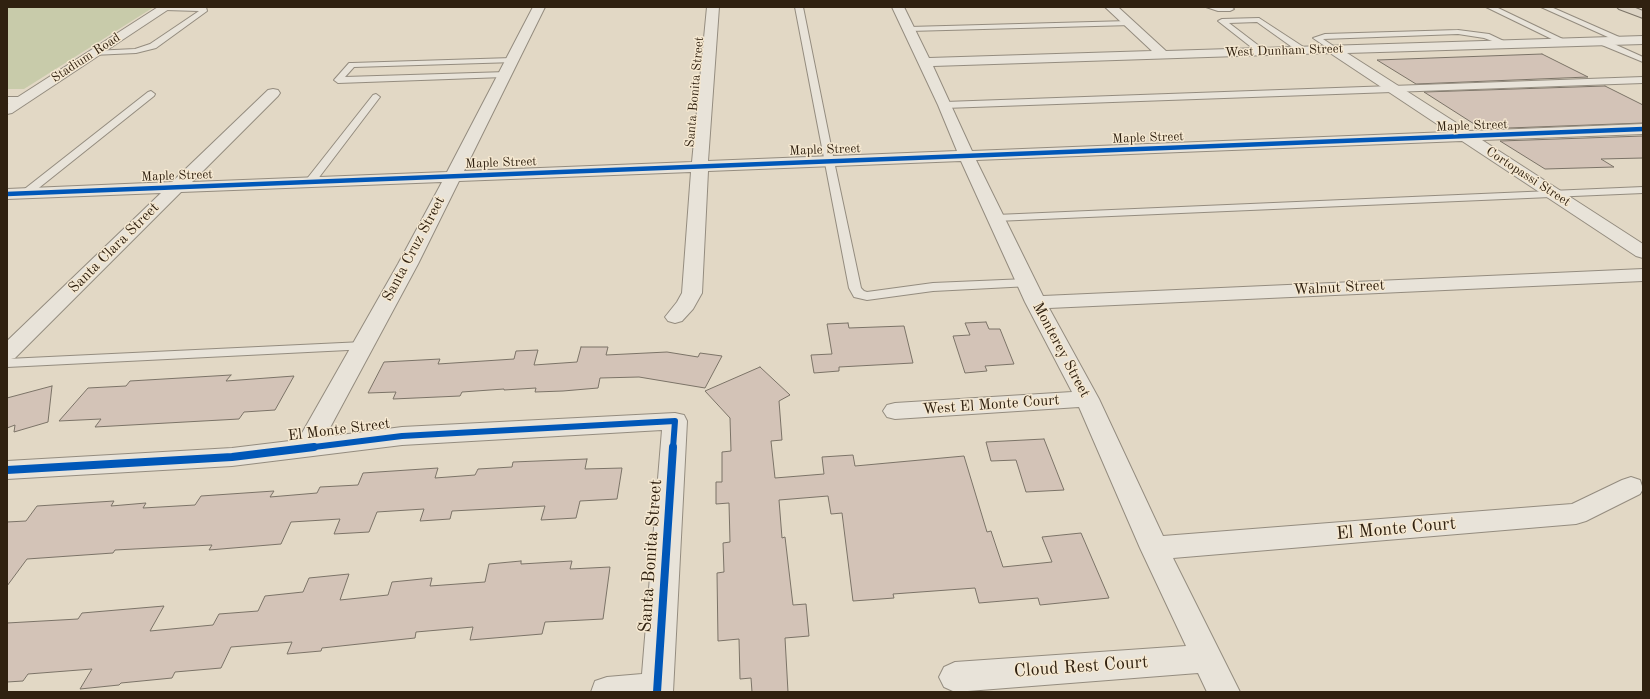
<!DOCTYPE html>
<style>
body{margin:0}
#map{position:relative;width:1650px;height:699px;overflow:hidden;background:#e2d8c5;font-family:"Old Standard TT",serif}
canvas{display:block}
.frame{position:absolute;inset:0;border:8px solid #302110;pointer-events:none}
</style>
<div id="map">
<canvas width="1650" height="699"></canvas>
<div class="frame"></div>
</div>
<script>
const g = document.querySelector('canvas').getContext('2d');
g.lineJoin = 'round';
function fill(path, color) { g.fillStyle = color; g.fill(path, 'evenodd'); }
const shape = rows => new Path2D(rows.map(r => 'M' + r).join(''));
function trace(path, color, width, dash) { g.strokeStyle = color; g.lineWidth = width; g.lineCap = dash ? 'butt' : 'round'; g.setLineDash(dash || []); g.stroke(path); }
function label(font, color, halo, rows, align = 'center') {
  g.font = font + ' "Old Standard TT",serif'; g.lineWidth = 3; g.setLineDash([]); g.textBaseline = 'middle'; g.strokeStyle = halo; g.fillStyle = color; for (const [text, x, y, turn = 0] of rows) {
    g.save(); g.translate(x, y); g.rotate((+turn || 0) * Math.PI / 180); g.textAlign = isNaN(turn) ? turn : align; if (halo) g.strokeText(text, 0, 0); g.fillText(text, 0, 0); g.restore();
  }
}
const green = shape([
 [7,7,154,7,24,89,7,89]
]);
const building = shape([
 [1542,54,1588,77,1416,84,1377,60,1542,54],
 [1605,86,1643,105,1643,123,1482,129,1424,92,1605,86],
 [1643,136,1643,158,1601,159,1614,167,1545,169,1500,141,1643,136],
 [986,322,989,329,1000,329,1014,364,985,366,987,371,965,373,953,336,970,335,965,323,986,322],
 [848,323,849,328,904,326,913,363,839,367,839,371,814,373,811,355,832,354,827,324,848,323],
 [581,347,608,347,606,355,667,352,698,357,700,353,722,356,705,388,639,377,600,378,598,388,563,391,535,392,536,388,504,390,504,389,462,392,460,396,393,399,396,392,368,393,384,362,440,359,438,364,514,359,516,351,538,350,534,365,577,362,581,347],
 [760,367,790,395,779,401,782,440,771,441,775,478,824,474,822,457,853,455,855,466,964,456,987,532,991,531,1003,567,1052,562,1042,537,1081,533,1109,598,1040,605,1038,598,979,603,975,588,893,594,894,598,853,601,842,513,831,514,828,496,779,500,782,538,785,537,793,605,806,604,809,636,785,638,788,692,752,692,751,678,740,679,739,639,718,641,717,573,724,572,723,543,730,542,729,503,716,504,716,482,722,482,722,452,731,451,730,418,705,391,760,367],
 [231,375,226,381,294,376,275,410,244,412,239,419,95,427,101,419,59,421,88,388,126,386,130,381,231,375],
 [52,386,48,422,14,432,15,425,7,428,7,398,52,386],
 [1044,439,1064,490,1026,492,1016,460,991,461,986,442,1044,439],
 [587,459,585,469,622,468,617,499,580,501,576,518,541,520,545,506,452,511,450,519,420,521,424,509,377,512,369,532,334,534,340,519,291,522,281,544,209,550,212,545,115,550,113,553,27,559,7,586,7,522,26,521,37,506,114,501,111,506,146,503,143,508,195,505,201,496,274,491,270,497,317,493,320,487,358,485,363,473,438,468,435,478,475,475,478,469,512,467,513,462,587,459],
 [521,561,521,564,572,561,570,569,610,567,603,619,545,622,542,634,470,640,473,627,416,632,415,638,322,648,321,651,287,654,292,642,231,647,221,668,175,672,172,678,121,683,119,685,80,689,92,669,28,674,23,681,7,682,7,623,78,619,82,613,164,606,150,631,213,625,219,614,258,611,265,596,303,592,309,578,349,574,340,600,388,595,392,582,432,578,430,586,485,582,489,564,521,561]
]);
const service = shape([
 [162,7,206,7,207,11,156,48,136,53,93,55,89,53,93,51,135,49,150,44,199,11,165,10,162,10,162,7],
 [795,7,803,7,834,161,861,288,864,291,867,292,933,283,1026,279,1030,280,1032,283,1030,286,933,291,867,300,854,297,849,288,795,7],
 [1206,7,1231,7,1234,9,1230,11,1218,11,1206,7],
 [1486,7,1496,7,1569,42,1568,44,1562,44,1486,7],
 [1541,7,1551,7,1626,40,1625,42,1619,42,1541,7],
 [1259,18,1305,48,1305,52,1299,52,1257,22,1229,23,1267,52,1263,54,1260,54,1218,21,1222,19,1259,18],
 [1129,21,1132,21,1132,25,909,31,905,29,909,27,1129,21],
 [1458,30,1489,34,1510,44,1506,46,1484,38,1458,34,1323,39,1335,47,1336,49,1332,51,1313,38,1325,34,1458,30],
 [1597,39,1603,39,1643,57,1643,62,1597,43,1597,39],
 [512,58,516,60,515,62,354,67,345,77,507,72,508,74,507,76,504,77,338,83,334,80,349,63,352,63,512,58],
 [1643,77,1643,83,945,108,940,105,945,102,1643,77],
 [151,91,155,94,154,96,30,195,22,195,21,193,22,191,148,92,151,91],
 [376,94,380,97,314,184,306,184,305,182,306,180,373,95,376,94],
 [7,97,22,97,27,100,22,103,7,103,7,97],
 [1643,187,1643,193,996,221,992,220,990,218,992,216,996,215,1643,187],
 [363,342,368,343,370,346,368,349,7,367,7,359,363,342]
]);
const minor = shape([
 [158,7,172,7,12,113,7,114,7,104,158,7],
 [533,7,545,7,464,171,692,162,707,7,719,7,708,161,957,151,938,105,892,7,904,7,929,58,1152,51,1105,7,1118,7,1166,51,1643,36,1643,44,1347,53,1469,131,1643,124,1643,134,1482,140,1643,244,1643,258,1636,256,1462,141,976,160,1043,296,1643,269,1643,281,1049,308,1099,399,1163,536,1572,504,1622,480,1631,477,1640,480,1643,489,1640,494,1586,521,1576,524,1173,558,1240,692,1207,692,1198,673,955,692,944,687,939,677,944,667,955,662,1186,646,1140,548,1079,407,895,419,887,417,883,411,887,405,895,403,1072,392,1025,302,961,161,708,171,702,293,693,309,682,321,675,323,668,321,665,317,677,302,682,293,691,172,459,181,418,264,325,437,402,427,675,413,684,415,687,421,673,692,591,692,595,681,607,677,642,674,662,430,402,445,232,466,7,479,7,461,232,448,298,440,398,264,442,182,181,192,15,358,7,360,7,341,161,193,7,199,7,189,172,182,268,90,273,89,278,90,280,93,278,96,192,182,447,172,533,7],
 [1330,53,1449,132,972,151,933,66,1330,53]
]);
const primary = shape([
 [1617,7,1633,7,1643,11,1643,18,1619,9,1617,7]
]);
const cyclewayFar2 = shape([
 [7,194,1643,129]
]);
const cyclewayFar1 = shape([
 [306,448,402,436,675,421,673,448]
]);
const cycleway = shape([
 [7,470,232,457,314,447],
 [657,692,673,447]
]);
const farStreetnames = [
 ["West Dunham Street",1284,51,-2],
 ["Stadium Road",86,58,-33],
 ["Santa Bonita Street",695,92,-85],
 ["Maple Street",1472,126,-2],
 ["Maple Street",1148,138,-2],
 ["Maple Street",825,150,-2],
 ["Maple Street",501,163,-2],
 ["Maple Street",177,176,-2],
 ["Cortopassi Street",1528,177,33]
];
const streetNames = [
 ["Santa Clara Street",114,248,-45],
 ["Santa Cruz Street",414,249,-62],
 ["Walnut Street",1339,288,-3],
 ["Monterey Street",1061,350,62],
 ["West El Monte Court",991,405,-4],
 ["El Monte Street",339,430,-7]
];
const nearStreetnames = [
 ["El Monte Court",1396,529,-5],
 ["Santa Bonita Street",651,556,-86],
 ["Cloud Rest Court",1081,667,-4]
];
fill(green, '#c8cbaa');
fill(building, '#d3c3b7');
trace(building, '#7b7367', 1);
trace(service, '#948c7f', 2);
trace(minor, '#948c7f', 2);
trace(primary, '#7b7367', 2);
fill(service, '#e8e3d9');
fill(minor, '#e8e3d9');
fill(primary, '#dcd3c4');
trace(cyclewayFar2, '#0057b8', 4.5);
trace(cyclewayFar1, '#0057b8', 6);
trace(cycleway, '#0057b8', 8);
label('13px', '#302110', '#f5e8d1', farStreetnames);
label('15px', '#302110', '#f5e8d1', streetNames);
label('18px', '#302110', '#f5e8d1', nearStreetnames);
</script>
